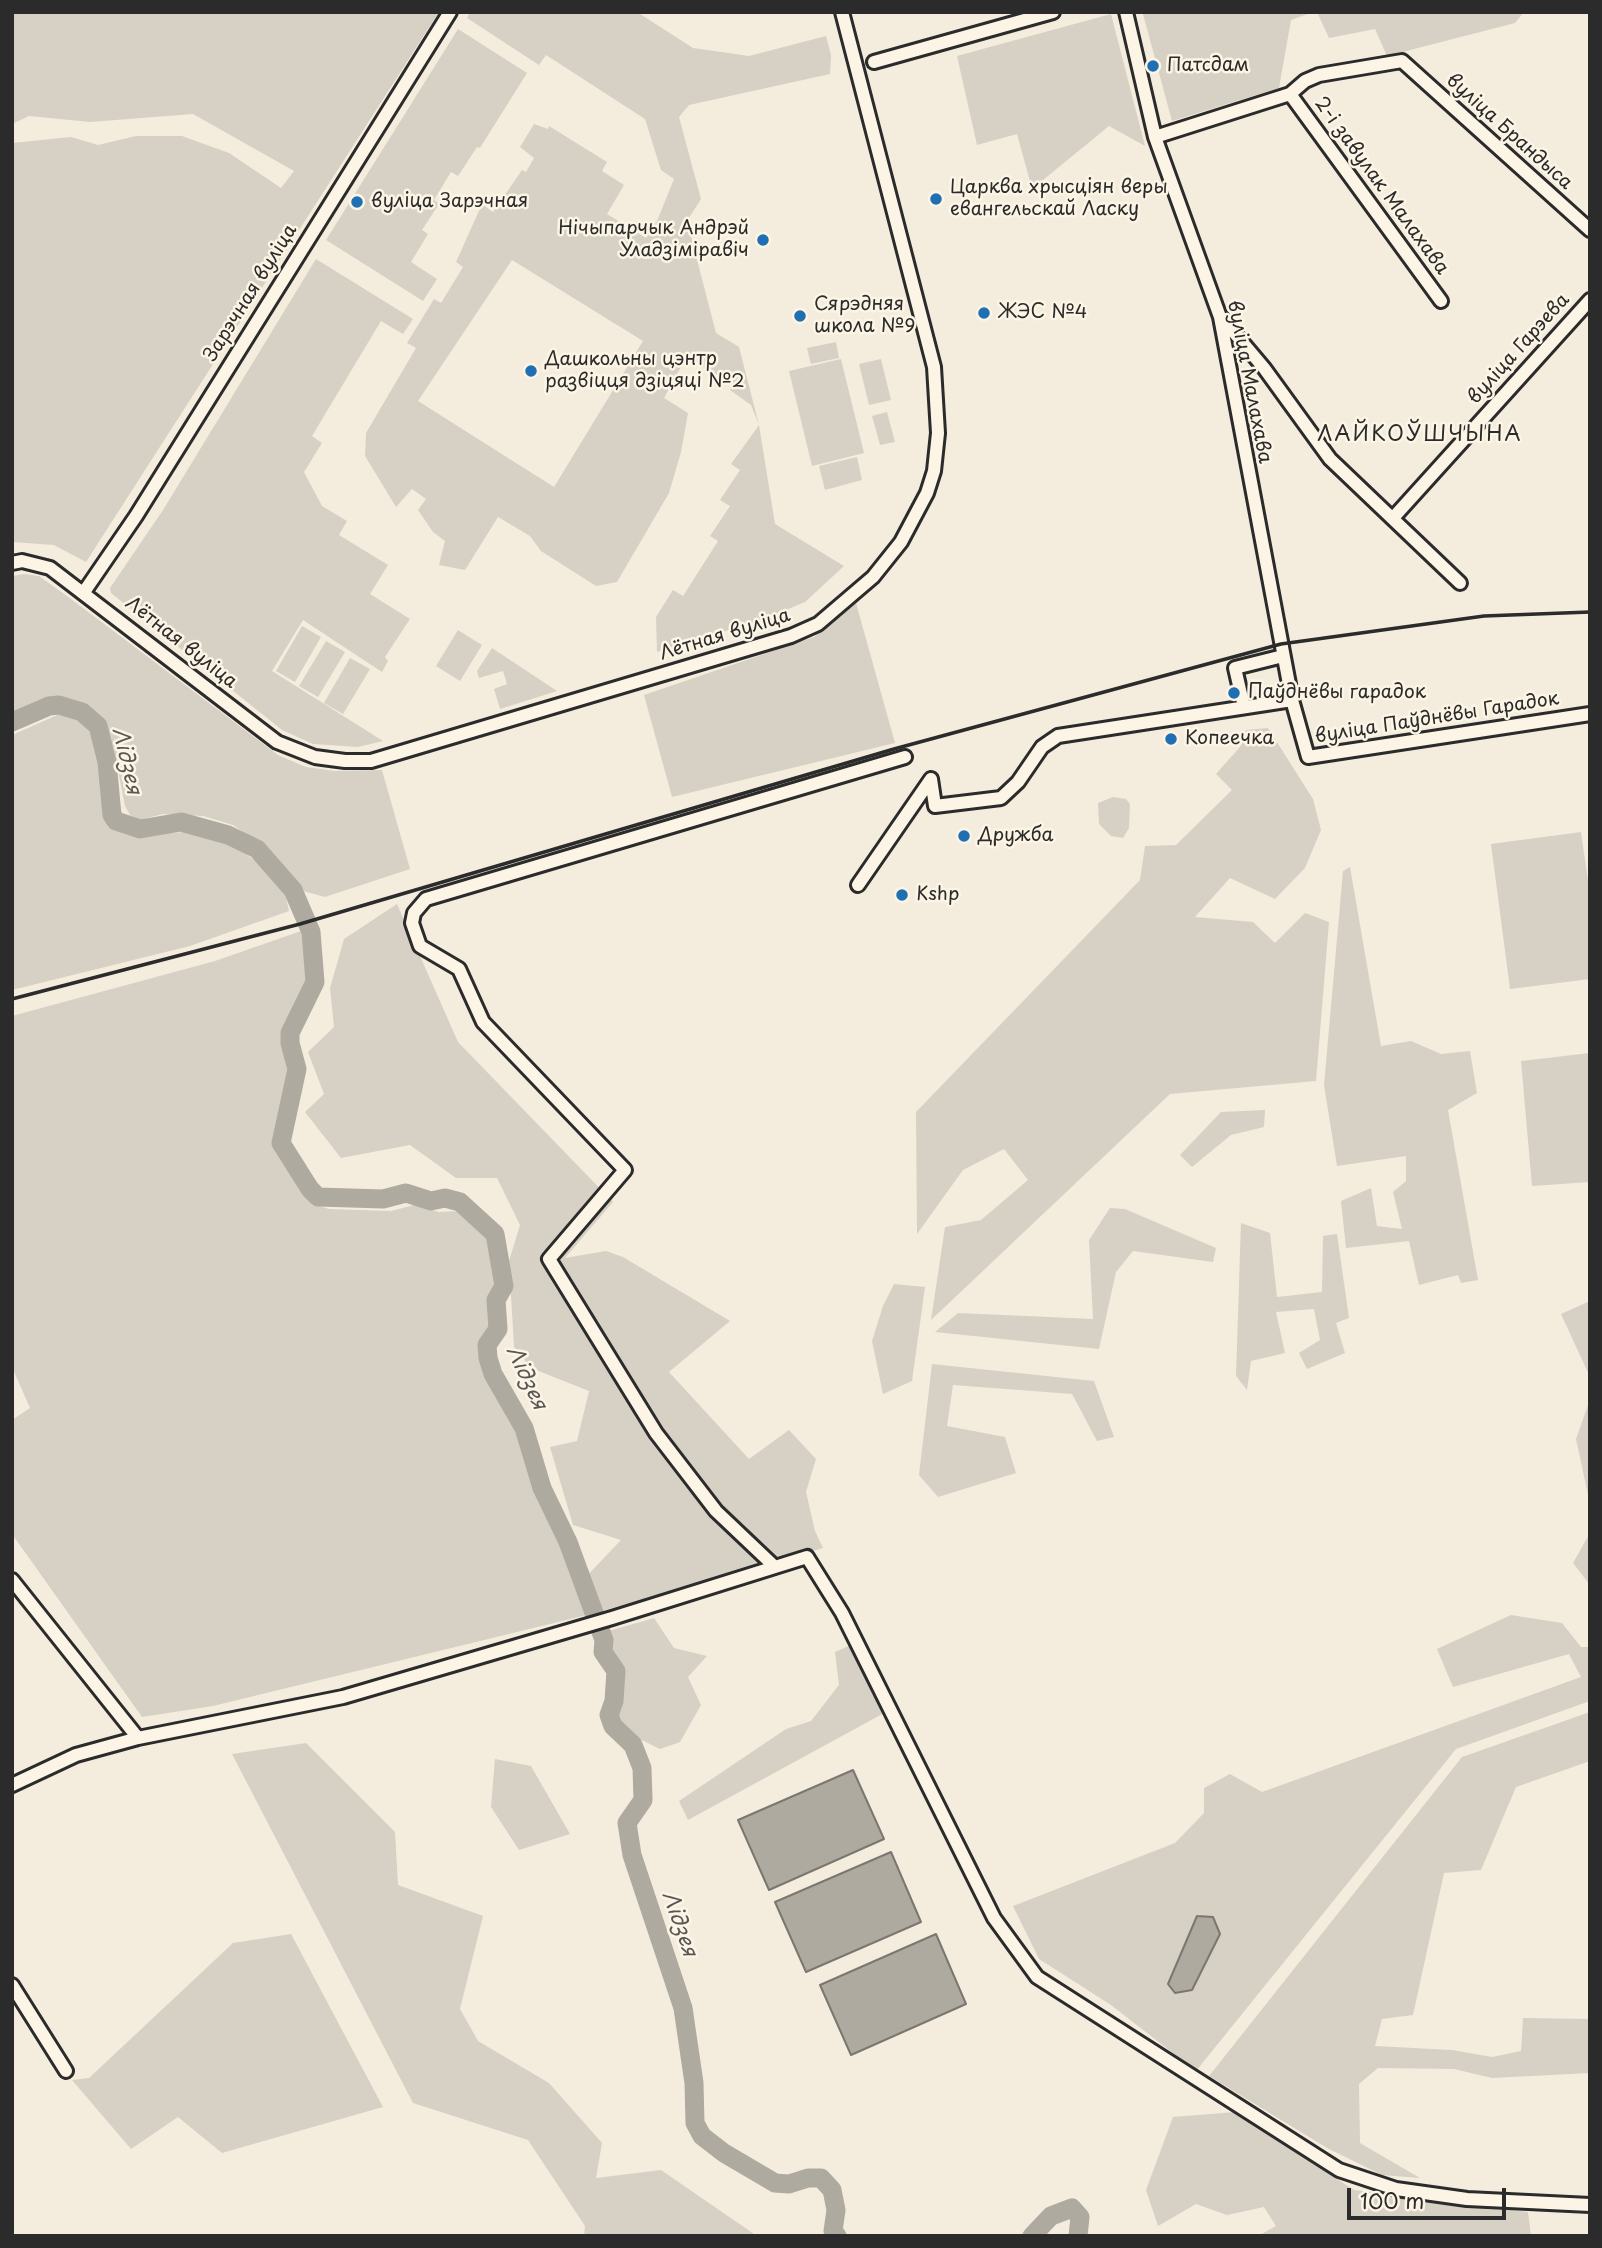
<!DOCTYPE html>
<meta charset="utf-8">
<style>
body{margin:0}
#map{position:relative;width:1602px;height:2248px;overflow:hidden;background:#f4edde;font-family:"Playpen Sans",sans-serif}
canvas{display:block}
.frame{position:absolute;inset:0;border:14px solid #2b2b2b;pointer-events:none}
.scale{position:absolute;left:1347px;top:2188px;width:159px;height:32px;box-sizing:border-box;border:4px solid #2b2b2b;border-top:0;padding-left:9px;font-size:21px;line-height:24px;white-space:nowrap;color:#2b2b2b;-webkit-text-stroke:5px #fcf5e5;paint-order:stroke}
</style>
<div id="map">
<canvas width="1602" height="2248"></canvas>
<div class="frame"></div>
<div class="scale">100 m</div>
</div>
<script>
const g = document.querySelector('canvas').getContext('2d');
g.lineJoin = 'round';
function fill(path, color) { g.fillStyle = color; g.fill(path, 'evenodd'); }
const shape = rows => new Path2D(rows.map(r => 'M' + r).join(''));
function trace(path, color, width, dash) { g.strokeStyle = color; g.lineWidth = width; g.lineCap = dash ? 'butt' : 'round'; g.setLineDash(dash || []); g.stroke(path); }
function label(font, color, halo, rows, align = 'center') {
  g.font = font + ' "Playpen Sans",sans-serif'; g.lineWidth = 5; g.setLineDash([]); g.textBaseline = 'middle'; g.strokeStyle = halo; g.fillStyle = color; for (const [text, x, y, turn = 0] of rows) {
    g.save(); g.translate(x, y); g.rotate((+turn || 0) * Math.PI / 180); g.textAlign = isNaN(turn) ? turn : align; if (halo) g.strokeText(text, 0, 0); g.fillText(text, 0, 0); g.restore();
  }
}
const green = shape([
 [12,12,439,12,86,562,54,545,12,542,12,143,71,137,98,145,136,136,182,136,229,153,281,188,294,171,193,114,90,122,29,116,12,124],
 [470,12,637,12,693,48,749,56,826,36,831,55,830,74,689,105,679,117,701,199,687,221,716,333,739,347,759,425,775,524,844,566,805,602,765,619,657,652,656,617,673,590,683,596,718,541,710,536,730,506,720,500,740,470,731,464,759,425,751,405,730,390,733,386,687,356,664,398,688,413,681,452,669,493,617,582,596,586,541,551,530,536,498,517,465,570,439,565,445,541,433,532,418,510,426,499,412,489,396,507,365,456,366,433,416,348,407,343,434,299,441,303,463,267,456,262,482,204,493,212,522,170,526,172,534,158,520,147,534,124,548,129,549,126,607,162,602,171,624,185,607,214,646,238,657,221,674,179,661,170,645,119,546,55,539,65,467,18],
 [512,260,643,341,554,487,418,401],
 [1147,12,1313,12,1291,20,1279,88,1172,121,1143,14],
 [1317,12,1524,12,1515,23,1387,56,1375,29,1329,38],
 [1111,14,1145,146,1109,126,1032,189,1017,134,977,145,957,56],
 [458,29,527,73,480,148,477,147,458,176,451,172,434,200,439,204,422,230,428,234,411,262,437,279,423,301,326,240],
 [316,259,413,319,403,334,381,321,312,436,322,443,304,472,322,506,347,521,339,535,388,565,370,594,410,619,385,657,388,661,382,672,303,620,272,671,383,741,358,747,313,744,282,730,111,593,110,588,163,510],
 [836,342,839,358,811,364,807,348],
 [841,359,864,453,812,466,789,371],
 [881,359,891,400,869,405,859,364],
 [887,412,895,442,880,445,872,416],
 [857,457,862,480,825,490,819,466],
 [24,574,39,576,67,596,278,755,306,767,335,771,382,770,410,869,325,897,303,891,266,848,233,825,203,816,163,814,139,820,130,815,125,806,113,746,92,710,66,699,44,701,12,713,12,576],
 [856,603,895,743,672,797,644,695,814,637],
 [302,626,321,637,295,682,276,671],
 [458,630,482,645,460,681,436,666],
 [326,641,345,652,318,697,299,686],
 [492,648,557,691,500,709,494,689,507,684,503,671,479,678,477,671],
 [350,658,370,669,343,714,324,703],
 [64,712,84,721,100,750,103,789,111,820,137,835,200,831,226,840,257,862,285,892,289,911,190,946,12,990,12,735],
 [1268,728,1313,799,1321,830,1305,868,1275,899,1230,878,1195,917,1253,922,1275,943,1305,913,1329,922,1316,1081,1170,1094,931,1320,945,1227,981,1220,1028,1180,1004,1149,963,1170,917,1234,916,1112,1140,880,1145,846,1176,845,1232,790,1216,774,1240,747,1246,730],
 [1113,797,1126,799,1130,804,1129,828,1123,838,1111,836,1099,824,1098,803],
 [1581,832,1590,895,1590,979,1510,989,1491,844],
 [1350,867,1381,1046,1411,1041,1441,1054,1470,1051,1477,1093,1448,1110,1478,1280,1461,1283,1458,1275,1419,1285,1409,1241,1346,1248,1341,1201,1371,1188,1377,1226,1402,1229,1393,1192,1406,1181,1406,1156,1337,1166,1324,1085,1343,871],
 [397,904,458,1042,613,1202,565,1258,606,1251,623,1257,730,1321,669,1372,749,1459,789,1430,816,1459,806,1492,815,1531,823,1548,591,1614,213,1706,142,1717,12,1534,12,1420,30,1408,12,1367,12,1016,215,961,304,930,311,982,296,1013,290,1036,295,1066,293,1094,278,1142,316,1205,329,1209,391,1211,414,1205,439,1212,461,1211,496,1245,500,1280,493,1305,498,1325,486,1343,485,1357,489,1372,508,1400,539,1491,581,1582,621,1540,573,1525,550,1447,577,1441,589,1391,531,1368,514,1347,509,1261,520,1225,497,1178,456,1178,410,1145,341,1158,305,1112,324,1094,308,1052,334,1027,330,988,344,939],
 [1590,1053,1590,1182,1532,1186,1521,1061],
 [1265,1110,1264,1127,1231,1135,1192,1167,1180,1155,1221,1112],
 [1110,1208,1125,1209,1216,1248,1213,1262,1133,1251,1116,1272,1099,1349,935,1332,958,1313,1093,1319,1089,1240],
 [1241,1223,1270,1233,1277,1297,1322,1292,1323,1236,1337,1234,1349,1318,1336,1323,1345,1353,1307,1369,1299,1353,1320,1340,1314,1309,1276,1312,1285,1353,1251,1361,1247,1390,1236,1376],
 [894,1284,925,1287,912,1381,883,1394,872,1341,883,1306],
 [1590,1301,1590,1377,1561,1314],
 [932,1364,1094,1381,1114,1437,1097,1441,1072,1394,953,1385,947,1426,1005,1437,1016,1473,938,1497,919,1475],
 [1588,1405,1590,1411,1590,1504,1576,1439],
 [1590,1533,1590,1585,1573,1563],
 [1511,1615,1562,1623,1581,1647,1590,1647,1590,1701,1456,1749,1196,2071,1111,2005,1039,1959,1013,1906,1175,1843,1204,1813,1204,1788,1230,1774,1262,1792,1581,1677,1569,1654,1453,1687,1437,1649],
 [654,1618,674,1648,707,1656,688,1677,701,1705,680,1742,660,1749,613,1726,609,1715,614,1700,616,1671,603,1652,602,1633],
 [853,1644,886,1712,688,1820,679,1801,786,1729,811,1721,839,1685,835,1652],
 [1590,1712,1590,1761,1516,1787,1481,1870,1444,1873,1413,2015,1382,2019,1375,2046,1452,2050,1492,2057,1521,2051,1523,2018,1590,2019,1590,2073,1492,2078,1454,2069,1378,2068,1359,2084,1360,2143,1420,2178,1382,2175,1327,2148,1209,2076,1462,1757],
 [306,1743,395,1832,398,1885,483,1916,460,2009,478,2041,549,2083,602,2143,596,2178,661,2170,757,2236,584,2236,585,2226,528,2140,413,2103,232,1754],
 [495,1759,531,1766,570,1834,519,1850,491,1807],
 [291,1934,383,2107,222,2153,178,2117,131,2149,72,2080,89,2078,233,1943],
 [1235,2112,1354,2190,1528,2212,1531,2236,1258,2236,1276,2226,1264,2207,1227,2215,1196,2204,1158,2226,1146,2190,1173,2117]
]);
const water = shape([
 [853,1770,884,1839,769,1890,738,1820,853,1770],
 [891,1852,921,1922,806,1972,775,1902,891,1852],
 [1197,1916,1213,1917,1220,1934,1192,1990,1175,1993,1168,1984,1197,1916],
 [936,1934,966,2004,851,2055,820,1985,936,1934]
]);
const river = shape([
 [12,722,49,706,59,705,82,712,98,726,107,762,112,815,116,821,140,829,181,822,228,835,257,849,293,890,311,932,315,982,290,1033,290,1043,297,1069,281,1143,310,1189,318,1197,383,1199,406,1193,431,1201,445,1198,460,1202,495,1234,504,1286,496,1300,498,1329,487,1345,488,1358,493,1374,524,1428,542,1488,568,1542,604,1640,603,1652,616,1671,614,1701,609,1715,613,1726,633,1745,642,1768,643,1800,627,1823,632,1855,683,2008,694,2083,695,2123,702,2136,724,2153,775,2183,789,2184,808,2178,821,2178,832,2190,836,2210,833,2231,837,2236],
 [1032,2236,1051,2216,1072,2208,1080,2217,1078,2236]
]);
const minor = shape([
 [1126,12,1155,137,1220,317,1292,700,1308,757,1590,714],
 [874,62,1053,12],
 [1290,94,1441,301],
 [1155,137,1290,94,1305,81,1319,75,1402,61,1590,230],
 [1221,317,1264,368,1330,459,1460,583],
 [1393,518,1590,300],
 [12,563,22,561,50,568,277,742,315,757,345,761,371,761,791,636,818,624,873,577,901,542,927,493,934,471,938,433,934,367,842,12],
 [84,592,136,516,450,12],
 [1244,707,1235,668,1283,656],
 [931,779,935,806,1001,798,1018,782,1042,747,1058,736,1292,700],
 [858,885,931,779],
 [775,1567,716,1511,656,1433,549,1259,625,1170,483,1022,459,969,420,946,412,923,414,913,426,899,905,757],
 [12,1580,138,1738],
 [12,1785,76,1755,138,1738,343,1697,612,1618,807,1557,842,1613,994,1918,1037,1977,1339,2170,1396,2189,1467,2199,1590,2205],
 [12,1985,66,2071]
]);
const rail = shape([
 [12,999,300,924,894,749,1281,644,1484,616,1590,612]
]);
const markers = [
 [1153,66,7,"#1f6fb2"],
 [936,199,7,"#1f6fb2"],
 [357,202,7,"#1f6fb2"],
 [763,240,7,"#1f6fb2"],
 [984,313,7,"#1f6fb2"],
 [800,316,7,"#1f6fb2"],
 [531,371,7,"#1f6fb2"],
 [1234,693,7,"#1f6fb2"],
 [1171,739,7,"#1f6fb2"],
 [964,836,7,"#1f6fb2"],
 [902,895,7,"#1f6fb2"]
];
const poiNames = [
 ["Патсдам",1167,66],
 ["Царква хрысціян веры",950,188],
 ["евангельскай Ласку",950,210],
 ["вуліца Зарэчная",371,202],
 ["Нічыпарчык Андрэй",749,229,"right"],
 ["Уладзіміравіч",749,251,"right"],
 ["Сярэдняя",814,305],
 ["школа №9",814,327],
 ["ЖЭС №4",998,313],
 ["Дашкольны цэнтр",545,360],
 ["развіцця дзіцяці №2",545,382],
 ["Паўднёвы гарадок",1248,693],
 ["Копеечка",1185,739],
 ["Дружба",978,836],
 ["Kshp",916,895]
];
const streetNames = [
 ["вуліца Брандыса",1509,132,42],
 ["2-і завулак Малахава",1381,186,54],
 ["Зарэчная вуліца",251,293,-58],
 ["вуліца Гарэева",1519,349,-48],
 ["вуліца Малахава",1249,382,79],
 ["Лётная вуліца",725,635,-17],
 ["Лётная вуліца",181,643,38],
 ["вуліца Паўднёвы Гарадок",1437,718,-9]
];
const neighbourhoodNames = [
 ["ЛАЙКОЎШЧЫНА",1420,435]
];
const waterNames = [
 ["Лідзея",126,761,77],
 ["Лідзея",526,1378,65],
 ["Лідзея",679,1924,71]
];
fill(green, '#d6d1c4');
fill(water, '#afaaa0');
trace(water, '#7a7771', 2);
trace(river, '#afaaa0', 19);
trace(minor, '#2b2b2b', 18);
trace(minor, '#fcf5e5', 12);
trace(rail, '#2b2b2b', 3.5);
for (const [x, y, r, color] of markers) { const dot = new Path2D(); dot.arc(x, y, r, 0, 2 * Math.PI); g.fillStyle = color; g.fill(dot); trace(dot, '#fcf5e5', 2.5); }
label('19px', '#2b2b2b', '#fcf5e5', poiNames, 'left');
label('19px', '#2b2b2b', '#fcf5e5', streetNames);
g.letterSpacing = '2px';
label('21px', '#2b2b2b', '#fcf5e5', neighbourhoodNames);
g.letterSpacing = '0px';
label('italic 21px', '#595754', '#fcf5e5', waterNames);
</script>
